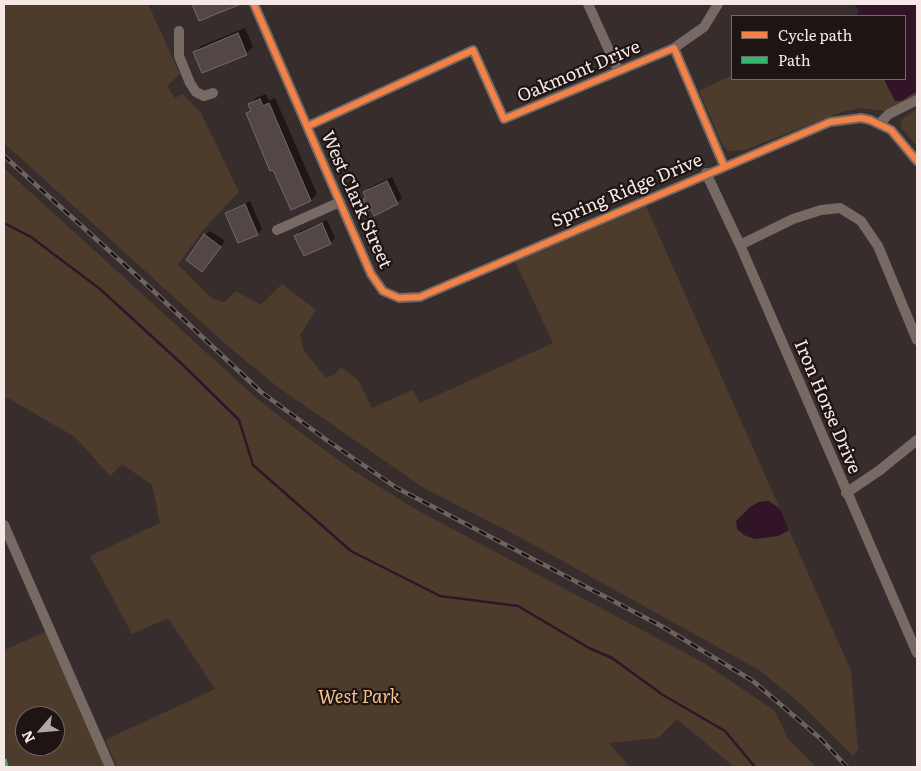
<!DOCTYPE html>
<style>
body{margin:0}
#map{position:relative;width:921px;height:771px;overflow:hidden;background:#372d2c;font-family:Literata,serif}
canvas{display:block}
.frame{position:absolute;inset:0;border:5px solid #f6e8e7;pointer-events:none}
.legend{position:absolute;left:731px;top:15px;width:175px;height:65px;box-sizing:border-box;background:#1d1413;border:1px solid #746968;margin:0;padding:6px 9px;list-style:none;font-size:15px;color:#f6e8e7}
.legend li{display:flex;align-items:center;gap:10px;height:25px}
.legend b{width:25px;border:1px solid #746968}
.north{position:absolute;left:15px;top:706px;width:50px;height:50px;box-sizing:border-box;background:#1d1413;border:1px solid #746968;border-radius:50%;rotate:243deg;font-size:14px;font-weight:700;line-height:20px;text-align:center;color:#f6e8e7}
.north::after{content:'';display:block;margin:auto;width:18px;height:22px;background:#b3a7a6;clip-path:polygon(50% 0,100% 100%,50% 72%,0 100%)}
</style>
<div id="map">
<canvas width="921" height="771"></canvas>
<div class="frame"></div>
<ul class="legend">
<li><b style="height:6px;background:#f48246"></b>Cycle path</li>
<li><b style="height:6px;background:#33b770"></b>Path</li>
</ul>
<div class="north">N</div>
</div>
<script>
const g = document.querySelector('canvas').getContext('2d');
g.lineJoin = 'round';
function fill(path, color) { g.fillStyle = color; g.fill(path, 'evenodd'); }
const shape = rows => new Path2D(rows.map(r => 'M' + r).join(''));
function trace(path, color, width, dash) { g.strokeStyle = color; g.lineWidth = width; g.lineCap = dash ? 'butt' : 'round'; g.setLineDash(dash || []); g.stroke(path); }
function label(font, color, halo, rows, align = 'center') {
  g.font = font + ' Literata,serif'; g.lineWidth = 4.5; g.setLineDash([]); g.textBaseline = 'middle'; g.strokeStyle = halo; g.fillStyle = color; for (const [text, x, y, turn = 0] of rows) {
    g.save(); g.translate(x, y); g.rotate((+turn || 0) * Math.PI / 180); g.textAlign = isNaN(turn) ? turn : align; if (halo) g.strokeText(text, 0, 0); g.fillText(text, 0, 0); g.restore();
  }
}
const green = shape([
 [4,4,148,4,180,74,167,86,175,98,183,94,201,113,239,192,203,230,178,265,213,299,224,302,236,291,261,305,282,284,316,310,300,335,304,351,326,378,335,374,341,367,358,380,372,408,412,390,420,403,553,343,515,261,646,206,780,509,769,501,759,502,750,507,737,521,737,529,755,539,778,536,789,530,851,671,858,749,853,756,801,704,759,670,523,539,424,488,279,388,230,348,4,143],
 [732,75,732,79,884,79,889,90,901,101,917,91,917,97,885,111,861,108,842,112,745,150,728,151,722,144,699,91],
 [917,109,917,146,902,129,901,120],
 [4,168,254,396,297,430,351,469,415,509,704,663,775,711,788,739,816,767,734,767,677,719,658,738,609,743,630,767,117,767,105,740,215,689,168,618,132,634,90,556,160,523,152,485,122,464,110,476,75,437,8,398,4,398],
 [46,632,105,767,4,767,4,650],
 [25,716,55,716,55,746,25,746]
]);
const water = shape([
 [854,4,917,4,917,91,901,101,895,101,884,79,905,79,905,16,857,16,859,11],
 [769,501,780,509,789,530,778,536,755,539,744,535,737,529,736,521,750,507,759,502]
]);
const shadow = shape([
 [245,28,253,47,246,54,194,52,201,46],
 [266,94,269,101,275,98,317,194,311,200,292,208,247,114,252,109,250,104,256,98],
 [392,177,402,198,397,203,371,208,364,200,367,197,365,192,370,187],
 [250,201,262,229,258,234,239,242,227,213,231,209],
 [327,220,335,238,330,243,304,255,296,236,300,231],
 [210,231,225,241,202,270,205,235]
]);
const stream = shape([
 [4,223,31,237,100,289,183,365,239,420,253,465,351,551,440,596,518,606,589,648,612,658,663,695,725,731,755,767]
]);
const building = shape([
 [192,4,241,4,199,21,192,4],
 [238,33,247,55,202,73,193,52,238,33],
 [260,99,263,106,269,103,311,201,291,210,273,170,270,171,246,113,251,111,248,104,260,99],
 [387,181,398,204,374,216,371,209,368,211,363,199,366,198,363,192,387,181],
 [245,204,258,235,238,243,225,213,245,204],
 [322,223,331,244,304,256,294,236,322,223],
 [204,234,221,247,202,272,186,260,204,234]
]);
const minor = shape([
 [254,4,371,274,383,291,399,298,420,297,830,122,861,118,870,120,891,130,917,161],
 [588,4,618,70],
 [179,31,179,56,190,83,196,92,204,96,213,93],
 [674,48,704,27,718,4],
 [879,124,889,114,917,100],
 [308,126,473,50,504,119,674,48,724,166],
 [706,173,740,245,917,653],
 [277,230,340,202],
 [740,245,793,219,821,210,840,208,861,221,878,246,917,340],
 [846,493,880,470,917,440],
 [4,525,110,767]
]);
const rail = shape([
 [4,156,147,285,261,392,328,441,397,488,663,627,753,681,821,739,847,767]
]);
const quiet = shape([
 [4,759,6,767]
]);
const cycleway = shape([
 [254,4,371,274,383,291,399,298,420,297,830,122,861,118,870,120,891,130,917,161],
 [308,126,473,50,504,119,674,48,724,166]
]);
const streetNames = [
 ["Oakmont Drive",579,72,-23],
 ["Spring Ridge Drive",627,191,-23],
 ["West Clark Street",356,200,66],
 ["Iron Horse Drive",827,407,67]
];
const parkNames = [
 ["West Park",359,698]
];
fill(green, '#4d3c2b');
fill(water, '#321427');
fill(shadow, '#0007');
trace(stream, '#321427', 2.5);
fill(building, '#524647');
trace(building, '#736a6b', 1);
trace(minor, '#776a65', 10);
trace(rail, '#6d635f', 4.5);
trace(rail, '#1d1413', 2.5, [8]);
trace(quiet, '#33b770', 5, [10, 5]);
trace(cycleway, '#f48246', 6);
label('18px', '#f6e8e7', '#1d1413', streetNames);
label('italic 18px', '#f6c28c', '#1d1413', parkNames);
</script>
